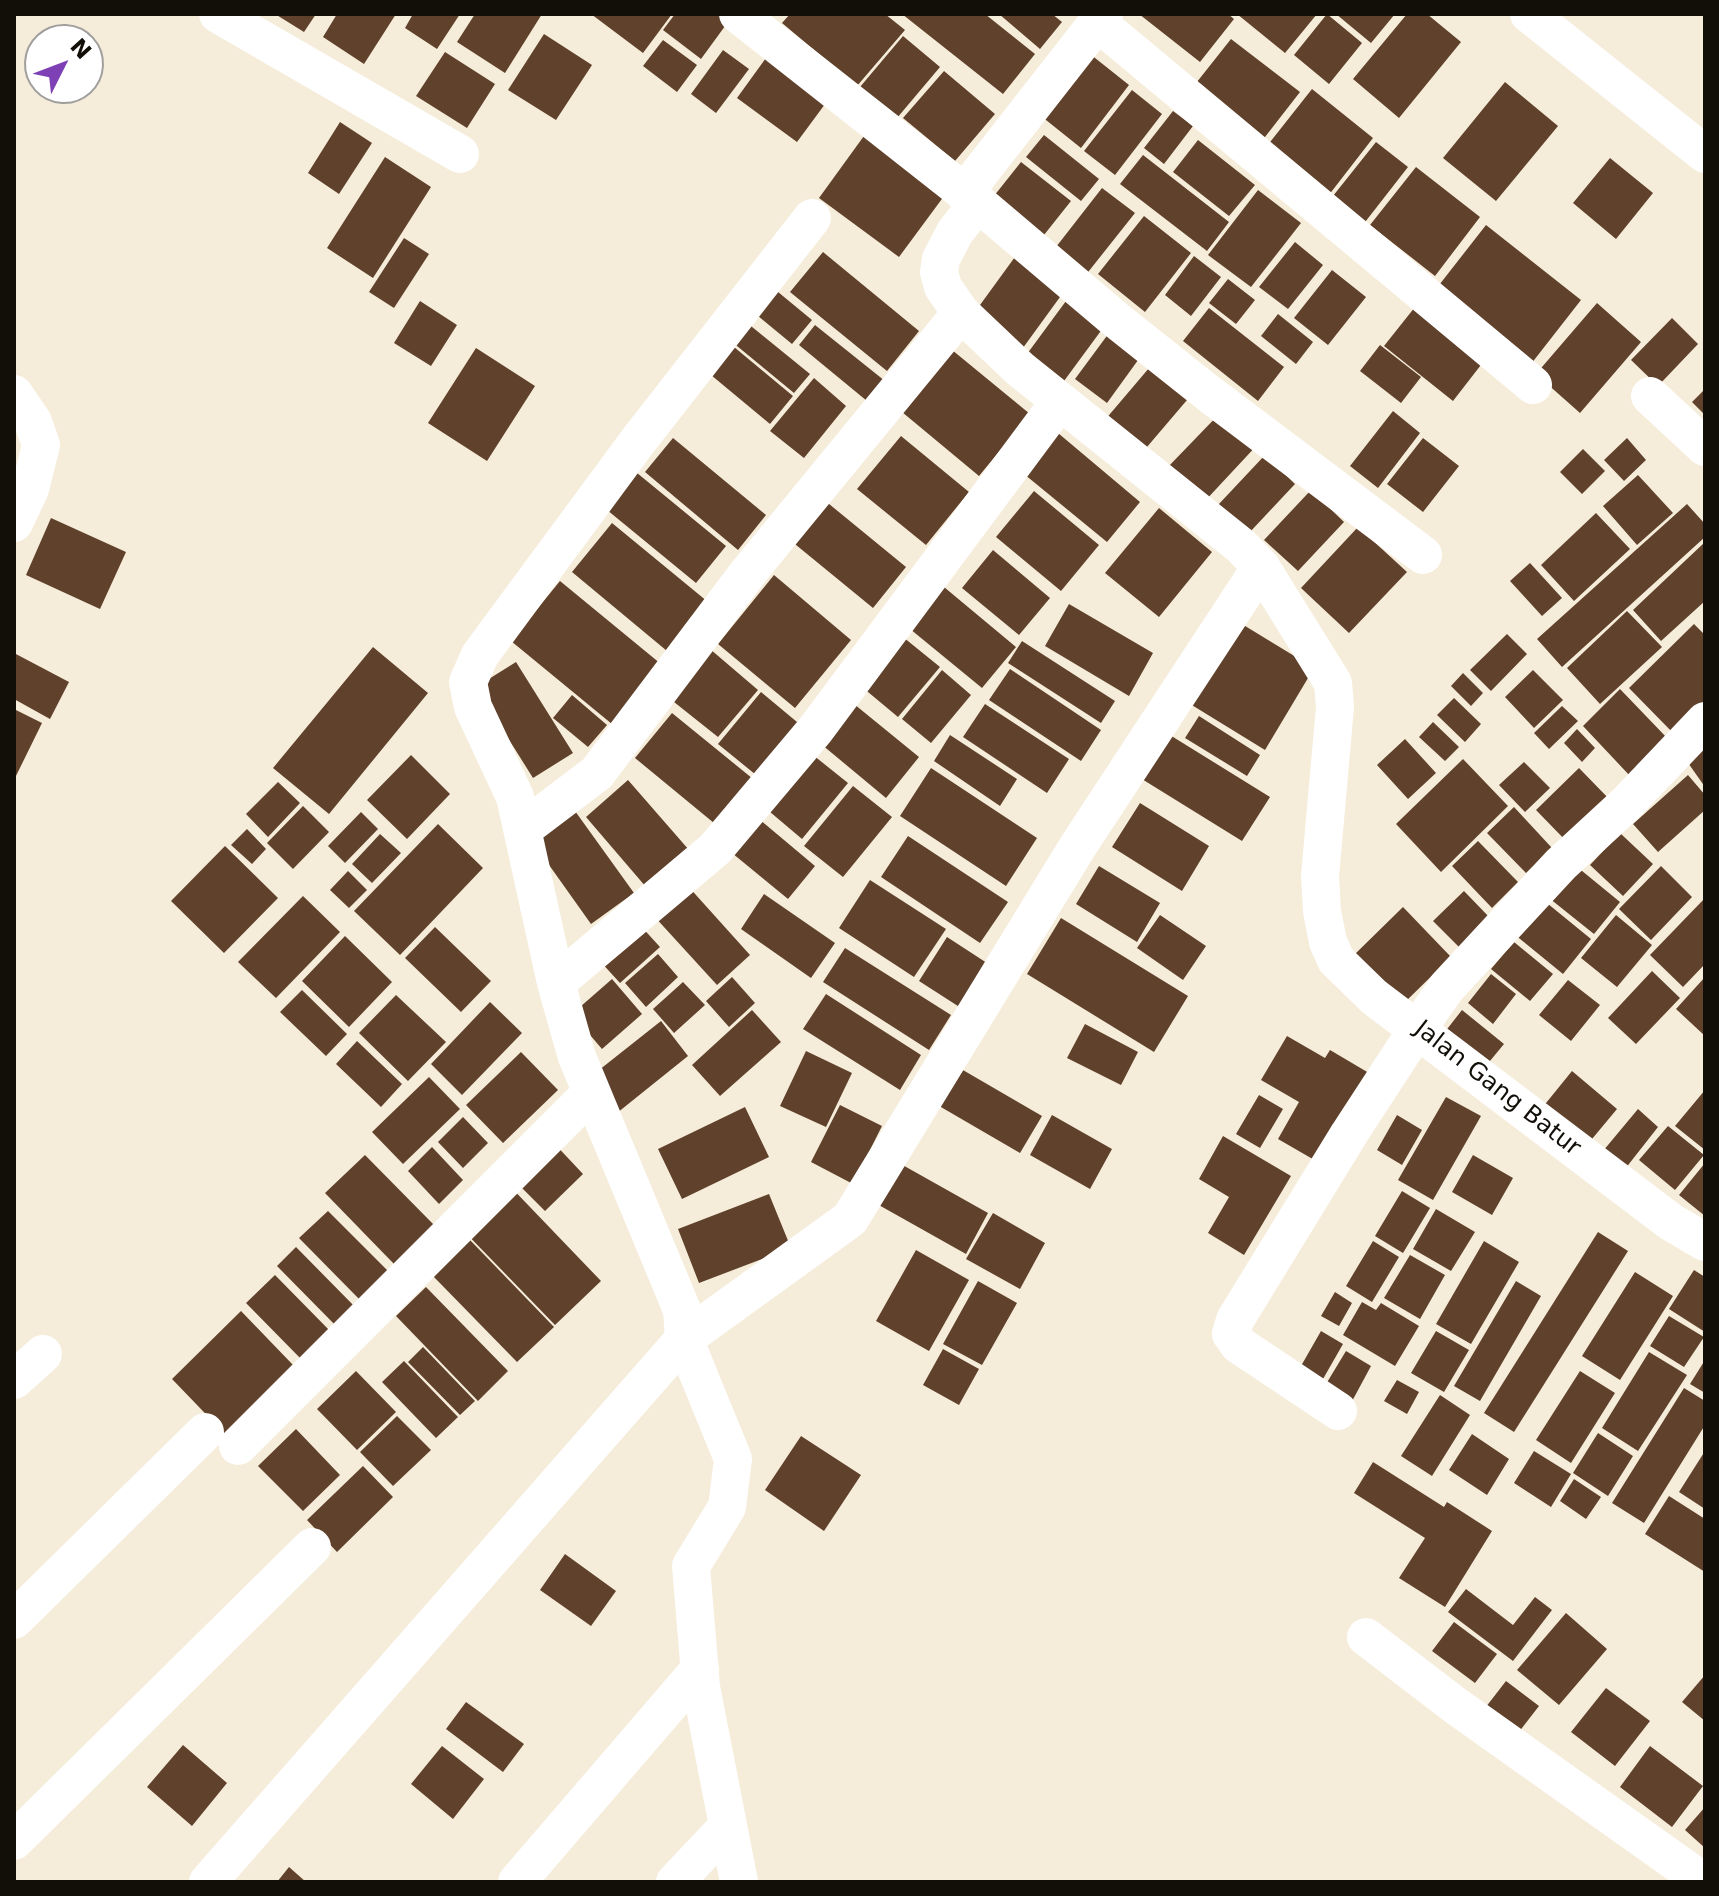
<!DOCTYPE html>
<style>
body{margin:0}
#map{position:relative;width:1719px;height:1896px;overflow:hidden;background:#f5ecda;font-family:"DejaVu Sans",sans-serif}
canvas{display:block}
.frame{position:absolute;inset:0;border:16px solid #120f09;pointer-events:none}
.north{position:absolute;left:24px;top:24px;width:80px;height:80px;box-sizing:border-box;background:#fff;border:2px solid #a09f9d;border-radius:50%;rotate:48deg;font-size:22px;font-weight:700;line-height:32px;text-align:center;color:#120f09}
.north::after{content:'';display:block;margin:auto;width:28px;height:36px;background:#7e40b5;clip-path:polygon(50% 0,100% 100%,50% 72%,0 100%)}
</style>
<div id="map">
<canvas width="1719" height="1896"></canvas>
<div class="frame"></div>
<div class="north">N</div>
</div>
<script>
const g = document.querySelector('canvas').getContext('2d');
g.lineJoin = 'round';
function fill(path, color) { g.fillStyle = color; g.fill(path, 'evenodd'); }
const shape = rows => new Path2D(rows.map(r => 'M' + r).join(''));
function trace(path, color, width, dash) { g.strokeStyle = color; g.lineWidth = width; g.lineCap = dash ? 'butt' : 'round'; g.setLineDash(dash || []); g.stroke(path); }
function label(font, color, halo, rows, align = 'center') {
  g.font = font + ' "DejaVu Sans",sans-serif'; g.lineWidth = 8; g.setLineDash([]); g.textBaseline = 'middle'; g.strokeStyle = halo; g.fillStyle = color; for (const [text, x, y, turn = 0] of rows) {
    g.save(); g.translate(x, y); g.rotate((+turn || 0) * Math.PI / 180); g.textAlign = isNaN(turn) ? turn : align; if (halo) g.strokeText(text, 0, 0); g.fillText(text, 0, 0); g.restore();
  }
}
const building = shape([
 [275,14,316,14,304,32],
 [337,14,396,14,364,64,323,37],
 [413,14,460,14,437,49,405,28],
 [475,14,542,14,505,73,457,42],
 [591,14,672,14,643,53],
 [675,14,717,14,728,22,701,59,663,30],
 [790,14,885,14,905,30,857,86,782,23],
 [902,14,985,14,1035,54,1003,94],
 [999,14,1052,14,1062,22,1040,49],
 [1139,14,1228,14,1234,19,1200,62],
 [1237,14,1317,14,1285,53],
 [1327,14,1362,43,1329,84,1294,55],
 [1336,14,1395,14,1371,43],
 [1407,14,1427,14,1461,42,1399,118,1353,79],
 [544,34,592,65,556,120,508,90],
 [903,36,940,67,897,118,860,87],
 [1231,39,1300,92,1258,146,1189,92],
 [663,40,697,65,677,92,643,66],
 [723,50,749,69,716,113,691,94],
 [1085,50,1129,85,1081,148,1036,112],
 [771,51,831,96,797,142,737,98],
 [445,52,495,84,467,128,416,96],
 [944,71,995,114,955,161,903,118],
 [1505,82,1558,126,1496,201,1443,158],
 [1312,89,1373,138,1325,200,1263,151],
 [1132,90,1162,114,1115,175,1084,151],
 [1173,111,1193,126,1164,164,1144,148],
 [340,122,372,143,339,194,308,173],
 [869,129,950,188,899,257,819,198],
 [1044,135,1099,179,1081,201,1026,157],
 [1198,140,1255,185,1229,216,1173,172],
 [1376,142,1408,167,1362,226,1329,201],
 [1143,155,1229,222,1207,251,1120,184],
 [385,157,431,187,373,278,327,248],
 [1610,158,1653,193,1616,239,1573,203],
 [1021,162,1071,201,1036,245,986,206],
 [1416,167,1480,217,1435,276,1370,225],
 [1102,188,1135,213,1081,281,1049,256],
 [1258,190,1301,223,1251,287,1208,255],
 [1144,216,1191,253,1145,312,1098,274],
 [1486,225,1581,300,1531,364,1436,289],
 [404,238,429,254,394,308,369,292],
 [1295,242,1323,265,1288,309,1259,287],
 [1020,250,1068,286,1020,352,972,316],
 [823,252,919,331,887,371,790,292],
 [1194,256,1221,277,1191,316,1165,295],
 [1332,270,1366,297,1328,345,1294,318],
 [1228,279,1255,300,1236,324,1209,303],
 [772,287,812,320,792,344,752,311],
 [420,301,457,325,431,366,394,343],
 [1066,301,1103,328,1064,381,1027,354],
 [1597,303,1641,342,1580,413,1536,374],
 [1415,307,1484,361,1453,401,1384,346],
 [1209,308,1284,367,1258,401,1183,341],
 [1278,314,1313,342,1296,364,1261,336],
 [1672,318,1698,344,1658,386,1631,360],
 [746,322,810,374,794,393,731,341],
 [815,325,885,381,867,401,799,345],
 [1109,333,1141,356,1107,403,1075,379],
 [728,342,793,396,770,424,705,370],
 [946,345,1030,414,979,476,896,407],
 [1380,345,1421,377,1401,403,1360,371],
 [476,348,535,386,487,461,428,423],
 [1155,361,1193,393,1141,454,1104,421],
 [814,378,846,406,804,458,770,431],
 [1705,389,1705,415,1692,402],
 [1223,410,1259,443,1204,502,1167,468],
 [1393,411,1420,433,1378,488,1350,466],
 [1058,433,1140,502,1107,542,1024,474],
 [901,436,969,492,926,545,857,489],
 [673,438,766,515,738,550,645,472],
 [1423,438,1459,466,1423,512,1387,484],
 [1627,438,1646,460,1624,481,1604,460],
 [1583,449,1605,471,1582,494,1560,472],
 [1265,455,1295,484,1249,533,1218,505],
 [631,468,726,546,696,583,601,505],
 [1638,475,1673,513,1637,545,1603,506],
 [1311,490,1344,522,1298,571,1264,540],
 [1034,491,1099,545,1061,591,996,537],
 [823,499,906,567,873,608,790,540],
 [1687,504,1705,524,1705,537,1562,667,1537,639],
 [1159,508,1212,552,1159,617,1105,573],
 [1596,513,1630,549,1574,601,1541,565],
 [51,518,126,552,100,609,26,575],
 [612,523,708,602,667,651,572,572],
 [1358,527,1407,572,1349,633,1301,588],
 [1705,542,1705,601,1661,641,1633,610],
 [993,550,1050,598,1019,635,962,588],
 [1530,563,1562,598,1542,616,1510,581],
 [774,575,851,640,795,708,718,644],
 [560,581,667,669,618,729,511,641],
 [938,582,1016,647,982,688,904,624],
 [1069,604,1153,653,1129,696,1045,646],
 [1627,611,1662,647,1600,704,1567,668],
 [1232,618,1314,668,1265,750,1182,699],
 [1694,624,1705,635,1705,706,1675,735,1629,688],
 [1507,634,1527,654,1491,691,1470,670],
 [903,637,940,667,898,717,862,687],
 [1022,641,1115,701,1101,723,1008,663],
 [373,647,428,693,329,814,273,768],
 [710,649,758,690,718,737,669,698],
 [14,653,69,682,50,719,14,699],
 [516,662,573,753,533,778,476,687],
 [1010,669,1101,730,1081,761,989,700],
 [942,670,971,695,931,743,902,719],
 [1533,670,1563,700,1534,728,1505,697],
 [1463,673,1483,693,1471,706,1451,686],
 [1620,689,1669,740,1631,777,1583,726],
 [761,692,803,727,761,779,718,744],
 [572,695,607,725,588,747,553,718],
 [1454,698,1481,724,1465,742,1437,715],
 [854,704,919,757,886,798,821,744],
 [985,704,1069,759,1047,793,963,737],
 [1562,706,1578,721,1549,749,1534,733],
 [14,709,42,723,14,780],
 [672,713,758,783,720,828,635,758],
 [1199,716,1260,755,1247,776,1185,738],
 [1433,722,1459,747,1445,761,1419,737],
 [1577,729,1595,748,1582,762,1564,743],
 [1165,732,1270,797,1242,841,1137,776],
 [950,735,1017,779,1000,806,934,761],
 [1405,739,1436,773,1408,799,1377,765],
 [1705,746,1705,787,1686,760],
 [808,751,848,783,802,839,763,806],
 [411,755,450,794,407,839,367,800],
 [1463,759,1508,806,1441,872,1396,824],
 [1524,762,1550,788,1525,812,1499,785],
 [931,768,1037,838,1006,886,900,816],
 [1579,768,1613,803,1570,845,1536,810],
 [1688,775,1705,795,1705,810,1658,852,1633,824],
 [628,780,689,850,646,887,586,817],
 [278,782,300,803,268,837,246,814],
 [853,786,892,817,843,877,804,846],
 [1140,803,1209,846,1182,891,1112,847],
 [303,806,329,832,293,869,267,843],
 [1514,807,1552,848,1526,873,1487,833],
 [575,811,634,893,591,924,532,841],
 [361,812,378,829,345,863,328,846],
 [759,819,815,866,788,899,732,853],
 [438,824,483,868,400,955,354,911],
 [247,829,266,849,252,864,231,845],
 [1620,833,1653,864,1623,896,1590,865],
 [380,834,401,853,372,883,352,864],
 [908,836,1008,902,980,943,881,877],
 [1478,841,1518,882,1492,908,1452,866],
 [225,846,278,898,224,953,171,901],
 [1099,866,1160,903,1137,942,1076,904],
 [1576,866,1620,902,1594,934,1549,898],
 [1661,866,1692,897,1651,940,1619,909],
 [348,871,367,890,349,908,330,890],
 [870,880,946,929,914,977,839,928],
 [687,885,750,955,717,985,653,915],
 [1464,891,1491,919,1461,949,1433,921],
 [764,894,835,943,811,978,741,929],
 [303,896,340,932,276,998,238,962],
 [1705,898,1705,964,1683,987,1650,955],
 [1542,899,1591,939,1563,974,1514,934],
 [1403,907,1451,957,1402,1005,1354,955],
 [1160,915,1206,946,1183,980,1137,948],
 [1616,915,1652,945,1617,987,1581,958],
 [1061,918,1188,996,1154,1052,1027,974],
 [639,924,660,947,620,983,599,960],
 [435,927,491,981,461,1012,405,958],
 [345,936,392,982,349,1027,302,981],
 [947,937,990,965,961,1008,919,981],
 [1514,942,1553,974,1530,1001,1491,969],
 [845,948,951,1015,929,1050,823,982],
 [658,954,678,977,646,1007,625,983],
 [1652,971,1680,998,1636,1044,1608,1018],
 [1491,974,1516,994,1493,1024,1468,1003],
 [732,977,755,1003,729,1027,706,1001],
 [1705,977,1705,1036,1676,1009],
 [612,979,642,1014,602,1049,572,1014],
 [1568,980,1600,1005,1571,1041,1539,1015],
 [683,982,705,1005,674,1033,653,1009],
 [302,990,347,1034,326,1056,280,1012],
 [826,994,921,1055,900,1090,803,1029],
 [396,995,446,1042,408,1081,359,1033],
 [490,1002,522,1033,462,1095,431,1064],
 [752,1010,781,1042,720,1096,692,1065],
 [1462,1010,1504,1044,1485,1067,1444,1033],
 [661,1021,688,1056,617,1113,589,1078],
 [1085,1024,1138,1052,1121,1085,1067,1058],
 [1287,1036,1325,1058,1330,1050,1374,1076,1323,1165,1278,1139,1299,1102,1261,1080],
 [357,1041,402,1084,381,1107,336,1064],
 [806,1051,852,1073,826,1127,780,1106],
 [521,1052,558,1090,503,1143,466,1105],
 [956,1066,1042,1116,1020,1153,934,1103],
 [1572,1071,1617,1109,1587,1145,1542,1108],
 [429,1077,460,1109,403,1164,372,1132],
 [1705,1090,1705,1150,1675,1126],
 [1259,1095,1283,1109,1260,1148,1236,1134],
 [1446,1097,1481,1116,1433,1200,1398,1180],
 [840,1105,882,1126,853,1184,811,1162],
 [745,1107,769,1157,682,1199,658,1149],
 [1638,1109,1658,1127,1625,1169,1603,1151],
 [1052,1115,1112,1149,1090,1189,1030,1155],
 [1397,1115,1422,1130,1402,1165,1377,1150],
 [463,1117,488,1143,463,1168,438,1142],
 [1668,1126,1704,1155,1675,1190,1639,1160],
 [1223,1136,1291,1176,1244,1255,1208,1233,1229,1197,1199,1179],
 [552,1141,583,1174,545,1211,513,1179],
 [432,1147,463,1180,439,1204,408,1171],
 [365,1155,434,1225,394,1264,325,1193],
 [1473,1155,1513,1178,1492,1215,1452,1192],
 [899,1163,988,1213,966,1254,877,1204],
 [1705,1163,1705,1216,1679,1195],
 [505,1181,601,1281,555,1325,459,1226],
 [1402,1191,1430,1208,1403,1253,1375,1236],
 [769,1194,791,1248,699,1283,678,1229],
 [1436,1209,1475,1232,1451,1271,1413,1249],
 [328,1211,390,1273,361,1301,299,1238],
 [993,1213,1045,1243,1020,1289,966,1259],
 [1598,1232,1628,1251,1514,1432,1484,1413],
 [470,1240,554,1327,517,1362,433,1276],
 [1373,1241,1399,1257,1372,1302,1346,1286],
 [1484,1241,1519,1262,1471,1344,1436,1324],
 [296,1247,360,1312,341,1331,277,1266],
 [916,1250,969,1280,929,1351,876,1321],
 [1410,1255,1445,1275,1420,1319,1384,1298],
 [1694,1270,1705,1277,1705,1332,1669,1309],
 [1635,1272,1673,1296,1620,1380,1582,1356],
 [275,1275,331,1332,302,1360,246,1303],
 [978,1281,1017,1303,982,1365,943,1344],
 [1516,1281,1541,1296,1480,1401,1454,1386],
 [426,1287,508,1371,478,1401,396,1316],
 [1335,1292,1352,1303,1339,1326,1321,1316],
 [1362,1302,1376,1310,1381,1303,1419,1326,1395,1366,1343,1335],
 [241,1311,294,1366,225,1434,172,1379],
 [1669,1316,1704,1337,1684,1367,1650,1346],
 [1321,1331,1343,1344,1323,1379,1301,1366],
 [1436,1331,1469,1350,1444,1392,1411,1373],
 [423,1347,475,1401,460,1415,408,1362],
 [943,1349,979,1369,959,1405,923,1385],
 [1346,1351,1371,1366,1350,1405,1323,1389],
 [1649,1352,1687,1375,1638,1451,1602,1428],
 [1705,1360,1705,1393,1690,1384],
 [404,1361,458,1417,436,1438,382,1382],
 [356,1371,396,1412,357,1450,317,1409],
 [1580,1371,1615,1393,1571,1463,1536,1440],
 [1397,1380,1419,1392,1407,1414,1384,1401],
 [1684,1388,1705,1401,1705,1425,1644,1523,1612,1503],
 [1440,1395,1470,1415,1432,1476,1401,1456],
 [397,1416,431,1450,393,1486,360,1452],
 [296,1429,340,1475,303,1511,258,1466],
 [1598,1433,1633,1456,1608,1496,1573,1473],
 [1472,1434,1509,1459,1487,1495,1449,1470],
 [801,1436,861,1475,824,1531,765,1490],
 [1534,1451,1571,1474,1551,1507,1514,1483],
 [1705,1451,1705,1509,1679,1492],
 [1373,1462,1444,1507,1447,1502,1492,1531,1445,1607,1399,1578,1425,1538,1354,1493],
 [363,1466,393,1497,337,1552,307,1520],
 [1574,1479,1601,1497,1586,1519,1560,1501],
 [1669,1496,1705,1519,1705,1572,1645,1534],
 [565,1554,616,1591,591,1626,540,1590],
 [1466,1589,1513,1625,1535,1597,1552,1610,1513,1661,1448,1612],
 [1566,1613,1607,1649,1559,1705,1517,1670],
 [1454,1622,1497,1654,1475,1683,1432,1651],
 [1705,1675,1705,1721,1682,1702],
 [1506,1681,1539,1706,1515,1737,1482,1712],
 [1606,1688,1650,1721,1615,1766,1571,1732],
 [466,1702,524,1744,503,1772,446,1729],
 [183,1745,227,1783,192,1826,147,1787],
 [442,1746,484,1779,453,1819,411,1784],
 [1650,1746,1703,1786,1672,1827,1620,1787],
 [1705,1807,1705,1848,1685,1830],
 [289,1867,306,1882,277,1882]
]);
const minor = shape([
 [218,14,460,154],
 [738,14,978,203,1115,319,1208,393,1423,555],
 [1529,14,1705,154],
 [1097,22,1533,385],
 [964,193,1104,14],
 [978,203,955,232,941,259,939,272,943,287,961,313,1020,369,1241,546,1261,567,1333,683,1335,707,1320,876,1322,911,1328,942,1336,960,1374,997,1671,1222,1705,1242],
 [14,394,33,422,41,445,30,489,14,523],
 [1650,396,1705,447],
 [523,829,597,773,747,574,961,313],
 [556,983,715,849,816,729,1060,401],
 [14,1380,43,1354],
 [1338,1411,1239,1345,1231,1334,1235,1320,1349,1134,1418,1028,1447,987,1561,864,1626,804,1705,721],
 [238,1446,591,1093],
 [14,1620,205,1432],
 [1366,1637,1456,1706,1704,1882],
 [14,1841,312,1547],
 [208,1882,684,1339,850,1219,1078,846,1261,567],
 [517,1882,700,1669],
 [675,1882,728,1826],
 [739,1882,701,1687,691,1566,727,1507,733,1459,684,1339,682,1310,577,1057,556,983,515,797,473,707,468,682,480,655,638,441,812,218]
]);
const streetNames = [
 ["Jalan Gang Batur",1497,1089,38]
];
fill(building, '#60412b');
trace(minor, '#fff', 38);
label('24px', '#120f09', '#fff', streetNames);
</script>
